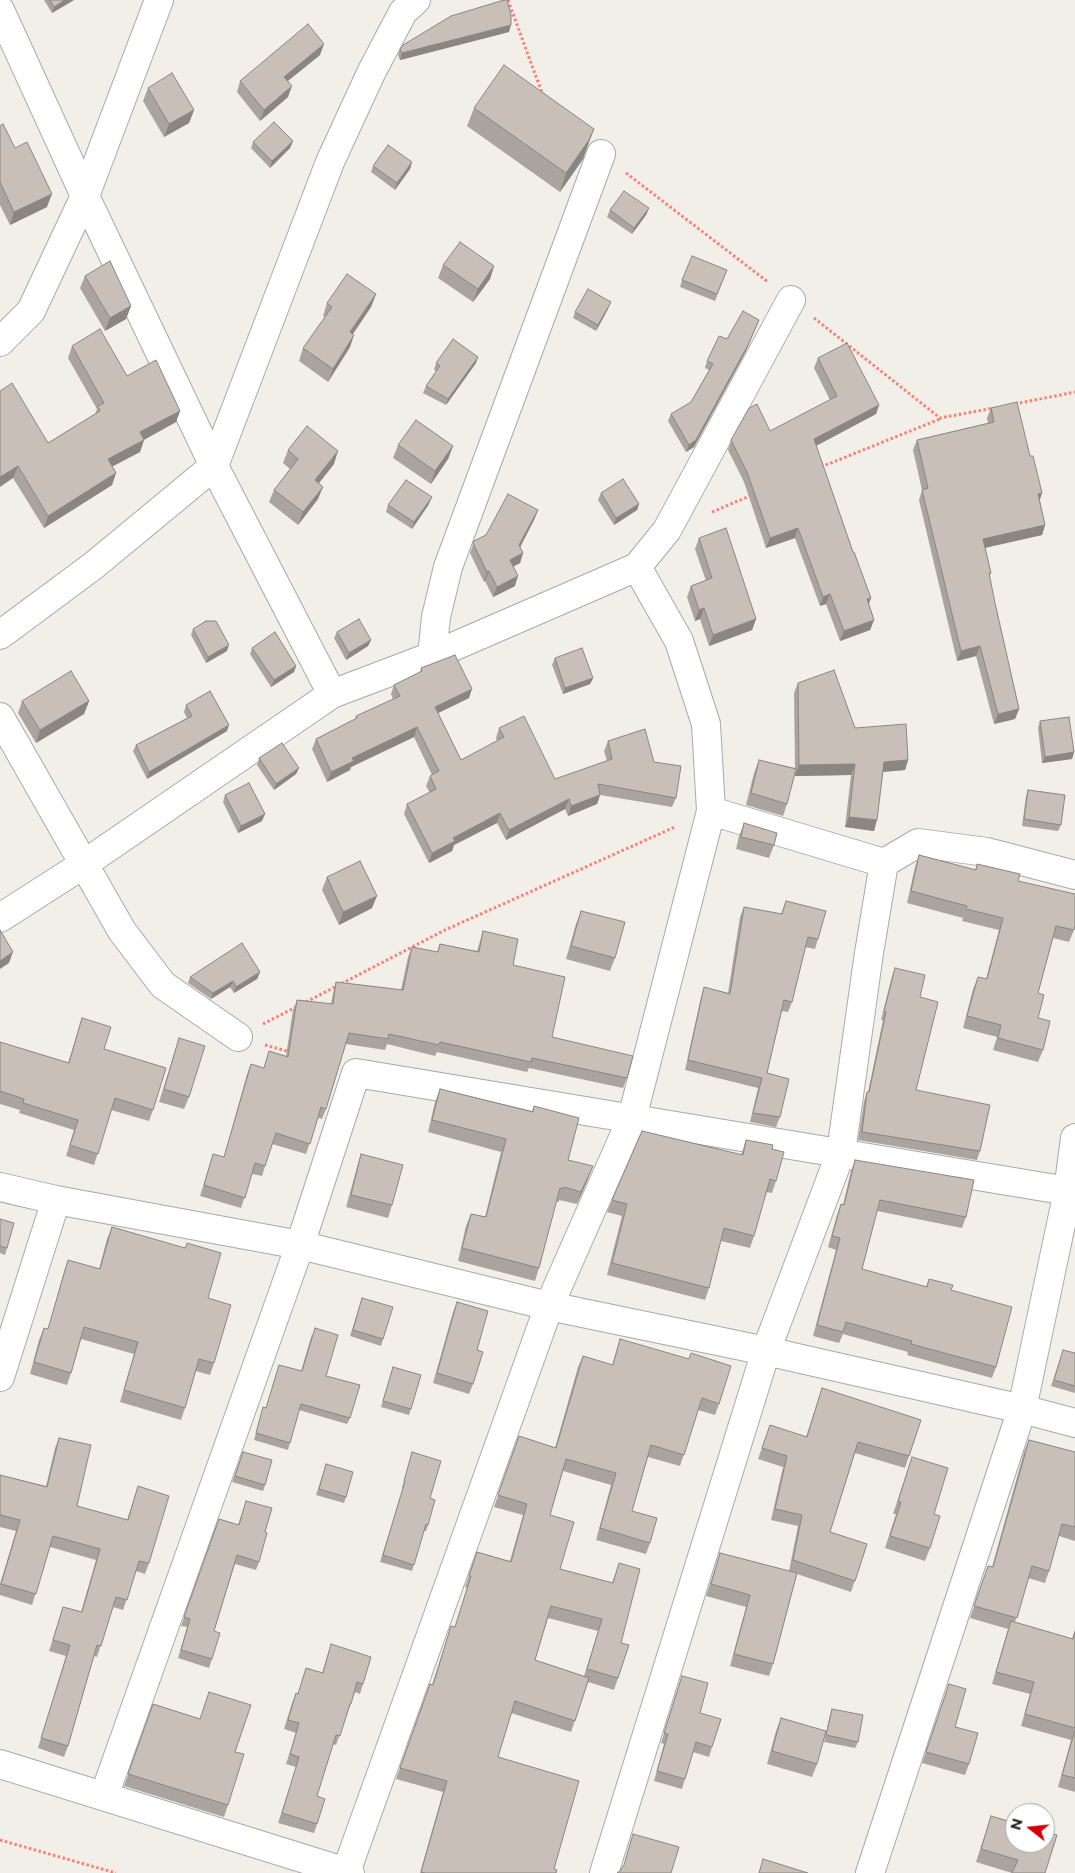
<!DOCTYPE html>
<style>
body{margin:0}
#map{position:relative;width:1075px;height:1873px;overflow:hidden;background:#f2efe9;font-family:Montserrat,sans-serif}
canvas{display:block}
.north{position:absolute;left:1005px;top:1803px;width:50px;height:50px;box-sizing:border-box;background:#fff;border:1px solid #a7a7a7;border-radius:50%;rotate:286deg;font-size:14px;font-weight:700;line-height:20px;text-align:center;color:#222}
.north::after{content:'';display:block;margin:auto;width:18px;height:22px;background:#d40000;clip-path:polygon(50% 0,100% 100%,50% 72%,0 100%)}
</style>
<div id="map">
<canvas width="1075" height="1873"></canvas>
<div class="north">N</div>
</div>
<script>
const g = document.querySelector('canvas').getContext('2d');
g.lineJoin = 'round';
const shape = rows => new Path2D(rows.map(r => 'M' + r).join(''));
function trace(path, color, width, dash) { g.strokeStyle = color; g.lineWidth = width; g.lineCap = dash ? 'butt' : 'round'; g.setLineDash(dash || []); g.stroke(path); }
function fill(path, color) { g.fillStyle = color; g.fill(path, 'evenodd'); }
const path = shape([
 [508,0,542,93],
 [626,173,768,282],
 [814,318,940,418,994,408],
 [1015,404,1075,392],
 [821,467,940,419],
 [712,512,752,495],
 [306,1002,445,930,675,827],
 [263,1024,298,1006],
 [265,1045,290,1052],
 [0,1840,116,1873]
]);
const street = shape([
 [0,10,85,196,214,466,332,694],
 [0,342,31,311,85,196,159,0],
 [0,635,93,566,214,466,330,162,371,73,403,12,416,0],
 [432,656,436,617,448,567,601,154],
 [0,717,122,931,163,985,238,1037],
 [711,811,884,863],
 [0,918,84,864,332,694,432,656,637,567,667,530,791,300],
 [0,1187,56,1200,300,1245,549,1306,766,1351,1022,1409,1075,1423],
 [0,1377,56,1200],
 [0,1764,350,1873],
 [104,1796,300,1245,356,1073,1068,1191],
 [346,1872,549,1306,632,1118,711,811,706,724,679,641,637,567],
 [604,1873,766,1351,841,1152,869,953,884,863,918,843,987,852,1075,875],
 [870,1873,1022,1409,1068,1191,1075,1138]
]);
const wall = shape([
 [44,0,74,0,52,13],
 [509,32,400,60,398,55,400,49],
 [320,55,288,81,288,97,260,121,237,92,240,81],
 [148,88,194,110,189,123,164,137,143,101],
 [474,108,583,159,560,192,467,126],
 [0,126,47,207,10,225,0,205],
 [293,141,290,148,270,168,251,148,253,142],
 [412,162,410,169,395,190,371,172,373,166],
 [649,208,646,215,632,234,607,217,610,210],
 [443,265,494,266,490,279,473,302,438,278],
 [727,270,715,301,680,287,682,280],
 [85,276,131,306,126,319,105,331,80,288],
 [376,294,371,307,353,334,350,347,328,382,299,361,303,348,325,317,323,316,327,303],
 [608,309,596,331,573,318,575,312],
 [759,320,746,351,694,447,686,452,668,421,671,414,691,402,709,370,705,368,707,361,727,339],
 [72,346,127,376,180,411,176,422,144,440,140,452,112,466,116,473,112,485,44,528,13,478,0,391,48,443,95,414,97,409,68,358],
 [818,358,879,405,876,414,816,446,853,552,871,598,869,604,874,620,870,630,840,641,826,604,820,606,795,538,766,548,744,482,728,450,731,440,770,431,830,400,814,368],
 [436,363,476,363,446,405,423,393,426,386,436,371,434,370],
 [991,408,1040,501,1045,525,1042,535,985,548,991,573,989,577,1019,709,1015,719,994,724,976,656,957,661,919,500,922,490,913,450,917,440,988,423,987,418],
 [398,445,453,446,448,459,431,484,393,458],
 [288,450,334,464,319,483,318,499,298,525,269,502,274,490,290,469,283,463],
 [601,493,639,504,637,510,614,525,598,500],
 [429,504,412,529,386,512,388,505],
 [538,510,534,520,520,547,523,553,520,563,514,566,515,586,493,597,485,581,484,582,470,553,474,541],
 [699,538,756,619,752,630,709,646,700,619,695,621,687,597,691,586,706,581,695,549],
 [193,629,227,651,206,663,191,635],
 [337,632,371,640,368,646,346,660,334,638],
 [252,648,296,666,294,672,271,687,250,654],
 [555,658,593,678,590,684,563,694,552,665],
 [421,668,469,698,438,713,461,760,497,741,496,738,499,728,555,779,607,761,604,751,608,741,654,762,676,798,672,807,600,795,597,804,568,816,565,809,506,840,497,823,454,845,452,851,429,863,404,814,407,804,430,793,426,786,430,776,432,775,414,737,351,767,350,770,327,782,312,749,316,739,355,719,356,716,393,699,391,694,394,685,420,672],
 [798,683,855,728,908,760,905,770,883,772,874,831,845,827,851,775,795,776,795,772,787,804,783,816,746,805,754,773,759,760,795,768,794,693],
 [22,701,89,701,84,714,36,743,18,713],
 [186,705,227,731,147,779,133,751,136,745,187,718,184,712],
 [1040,721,1074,752,1072,759,1042,763,1038,728],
 [259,758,299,768,296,774,274,790,257,765],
 [1028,790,1061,825,1058,831,1022,826,1026,796],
 [225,795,262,821,238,833,223,802],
 [744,823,774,845,769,858,736,849,739,836],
 [919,855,975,870,977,864,1018,881,1074,930,1069,942,1053,938,1038,993,1038,1018,1043,1050,1038,1062,993,1050,997,1037,963,1028,973,989,978,977,986,979,999,930,962,921,963,918,907,903,915,867],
 [327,877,372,908,339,925,322,890],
 [786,901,818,939,815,949,805,947,792,1002,788,1012,782,1011,767,1073,780,1117,776,1127,750,1122,758,1088,685,1070,701,997,704,987,728,993,740,917,744,907,781,914],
 [581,911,615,958,610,971,566,959,576,924],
 [483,931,513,965,552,1037,627,1078,623,1088,529,1068,527,1072,437,1052,435,1056,387,1044,385,1050,346,1044,326,1109,322,1119,318,1118,306,1154,272,1144,262,1176,252,1174,241,1208,200,1196,213,1154,224,1157,247,1074,251,1064,264,1068,269,1051,286,1056,293,1010,297,1000,331,1004,333,993,336,982,401,990,408,957,412,947,437,952,440,944,477,951],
 [895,968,920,997,916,1090,980,1151,977,1160,858,1140,864,1101,867,1092,868,1092,883,1020,881,1020,892,976],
 [260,972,257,979,234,993,230,987,211,999,188,983,190,977],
 [82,1018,104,1049,153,1110,149,1121,111,1110,94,1165,66,1156,74,1130,19,1113,20,1110,0,1104,0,1042,68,1063],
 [179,1038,189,1097,184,1109,159,1102],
 [440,1089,532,1111,534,1106,568,1160,588,1179,577,1204,559,1200,559,1202,556,1201,539,1268,535,1281,458,1261,466,1226,471,1214,485,1217,501,1152,428,1132,435,1102],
 [746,1140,772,1149,776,1181,772,1193,766,1192,754,1236,750,1248,721,1241,709,1288,705,1300,607,1275,622,1216,607,1212,612,1200,741,1155],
 [361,1154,392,1205,388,1218,346,1207,357,1167],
 [855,1160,966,1217,962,1228,877,1211,862,1269,926,1287,929,1279,951,1290,996,1367,992,1378,907,1355,908,1352,843,1334,839,1343,813,1336,836,1250,828,1247,837,1215,841,1204,843,1205,851,1171],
 [0,1219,7,1248,5,1255,0,1253],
 [112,1227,208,1298,214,1363,210,1375,196,1371,185,1408,181,1420,120,1402,134,1354,81,1339,71,1373,67,1385,30,1374,39,1340,44,1328,48,1329,64,1272,68,1260,99,1269,107,1239],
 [362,1298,383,1339,381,1346,350,1336],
 [457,1302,477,1350,473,1384,469,1394,433,1383,453,1312],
 [312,1334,326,1376,350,1418,347,1424,299,1410,288,1450,254,1440,263,1407,266,1408,279,1365,301,1371],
 [620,1339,719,1404,715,1415,698,1410,680,1466,648,1457,632,1511,650,1543,646,1554,596,1540,611,1485,563,1471,550,1515,560,1569,612,1583,619,1563,621,1643,618,1678,614,1690,588,1682,571,1732,511,1713,498,1757,556,1873,420,1873,443,1792,396,1779,430,1684,432,1685,451,1626,455,1627,467,1588,465,1587,477,1552,510,1561,523,1515,494,1507,519,1436,555,1448,578,1367,583,1356,612,1365],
 [548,1618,598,1631,584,1676,535,1660],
 [1075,1353,1075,1393,1051,1386,1061,1356],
 [393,1367,411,1409,409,1415,381,1407],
 [822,1388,909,1456,905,1468,855,1453,830,1532,867,1544,851,1592,797,1574,773,1664,769,1676,730,1666,746,1607,706,1596,720,1553,789,1571,798,1526,771,1520,783,1467,758,1459,770,1425,806,1437],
 [59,1438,77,1506,127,1520,138,1486,149,1563,145,1574,136,1571,123,1610,113,1607,97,1657,94,1656,68,1746,64,1757,38,1748,66,1656,49,1651,63,1607,81,1612,96,1560,50,1547,32,1605,0,1595,0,1584,16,1531,0,1527,0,1475,46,1486,55,1448],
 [1029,1440,1075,1452,1075,1541,1059,1536,1049,1571,1045,1583,1028,1578,1015,1622,1072,1639,1075,1629,1075,1792,1058,1787,1071,1740,1021,1726,1030,1694,992,1684,1008,1629,970,1618,988,1566,992,1567,1024,1452],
 [243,1452,265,1485,263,1491,232,1482],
 [412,1452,430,1498,428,1525,426,1531,424,1531,412,1571,380,1562,403,1488,402,1488],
 [912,1457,930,1548,925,1561,885,1548,896,1514,893,1514],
 [326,1464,346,1497,344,1503,316,1495],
 [246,1501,265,1532,259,1562,256,1570,235,1564,214,1631,212,1659,209,1668,178,1658,187,1627,181,1626,219,1519,238,1525],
 [331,1644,363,1684,360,1694,355,1692,336,1745,333,1744,317,1796,317,1824,314,1833,278,1823,296,1767,286,1764,296,1733,284,1729,292,1703,296,1693,298,1694,306,1668,322,1673],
 [682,1676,700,1713,712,1747,709,1757,693,1752,682,1789,654,1781,664,1744,661,1743],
 [949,1684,955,1727,969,1764,965,1775,922,1763],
 [209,1692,235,1752,228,1805,224,1817,124,1786,153,1704,200,1719],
 [832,1709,858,1742,855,1748,824,1742,830,1715],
 [781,1718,817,1764,812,1777,767,1764,776,1731],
 [991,1816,1045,1873,1012,1873,976,1862]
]);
const shadedWall = shape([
 [65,0,74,0,52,13,54,7],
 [511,25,509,32,400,60,402,53],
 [324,44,320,55,280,87,284,77],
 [292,86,288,97,260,121,264,110],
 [194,110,189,123,164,137,169,124],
 [594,129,583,159,560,192,566,173],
 [293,141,290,148,270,168,272,161],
 [412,162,410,169,395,190,397,183],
 [52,194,47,207,10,225,14,212],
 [649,208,646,215,632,234,634,228],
 [494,266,490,279,473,302,478,289],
 [376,294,371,307,346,344,350,332],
 [611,302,608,309,596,331,598,325],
 [131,306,126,319,105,331,110,318],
 [759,320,746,351,694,447,686,452,689,445],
 [354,335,350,347,328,382,333,369],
 [478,357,476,363,446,405,448,399],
 [879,405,876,414,810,449,814,439],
 [180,411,176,422,136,444,140,432],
 [144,440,140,452,104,471,108,459],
 [453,446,448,459,431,484,435,471],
 [338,451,334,464,311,493,315,480],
 [18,466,13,478,0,487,0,477],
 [116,473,112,485,44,528,48,516],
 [323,487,318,499,298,525,303,512],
 [1042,493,1039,503,1038,494],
 [432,497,429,504,412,529,414,522],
 [639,504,637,510,614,525,616,518],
 [538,510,534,520,516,555,519,545],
 [1045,525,1042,535,979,549,983,539],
 [798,528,795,538,766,548,770,538],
 [523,553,520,563,507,570,510,560],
 [489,571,485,581,484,582,487,572],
 [518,576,515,586,493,597,497,587],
 [830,594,826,604,820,606,823,597],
 [871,598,867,607,867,599],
 [704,608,700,619,695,621,699,610],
 [756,619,752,630,709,646,713,635],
 [874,620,870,630,840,641,844,631],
 [371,640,368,646,346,660,349,653],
 [229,645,227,651,206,663,208,657],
 [980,646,976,656,957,661,961,651],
 [296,666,294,672,271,687,274,680],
 [593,678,590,684,563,694,565,688],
 [472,689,469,698,432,716,435,707],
 [89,701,84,714,36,743,40,730],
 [1019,709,1015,719,994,724,998,714],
 [229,725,227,731,147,779,149,772],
 [417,727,414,737,351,767,350,770,327,782,331,772,352,758],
 [1074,752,1072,759,1042,763,1045,757],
 [908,760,905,770,880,772,884,762],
 [855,764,851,775,795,776,799,765],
 [299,768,296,774,274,790,276,784],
 [600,795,597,804,568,816,571,806],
 [569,799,565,809,506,840,509,830],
 [500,813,497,823,454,845,452,851,429,863,432,853,453,838],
 [265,814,262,821,238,833,241,826],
 [849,817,877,820,874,831,845,827],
 [377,896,372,908,339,925,343,912],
 [13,952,9,963,0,969,0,961],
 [260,972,257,979,234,993,236,987],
 [233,981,230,987,211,999,213,993],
 [593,1166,588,1179,577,1204,581,1192]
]);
const building = shape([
 [50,0,65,0,54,7,50,0],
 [504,0,507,0,511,14,511,25,402,53,400,49,403,45,451,16,504,0],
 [308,24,324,44,284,77,292,86,264,110,240,81,308,24],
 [504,65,594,129,589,140,566,173,474,108,504,65],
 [172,73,194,110,169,124,148,88,172,73],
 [274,122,293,141,272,161,253,142,274,122],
 [3,124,15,148,27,142,52,194,14,212,0,182,0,126,3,124],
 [388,145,412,162,397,183,373,166,388,145],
 [624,191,649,208,634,228,610,210,624,191],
 [460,242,494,266,478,289,443,265,460,242],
 [692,256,727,270,717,294,682,280,692,256],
 [110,261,131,306,110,318,85,276,110,261],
 [347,274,376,294,350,332,354,335,333,369,303,348,332,307,327,303,347,274],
 [588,289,611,302,598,325,575,312,588,289],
 [743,311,759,320,748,345,696,440,689,445,671,414,691,402,713,364,707,361,719,336,727,339,743,311],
 [100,329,127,376,156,360,180,411,140,432,144,440,108,459,116,473,48,516,18,466,0,477,0,391,12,383,48,443,100,411,98,406,104,403,72,346,100,329],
 [453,339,478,357,448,399,426,386,440,366,436,363,453,339],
 [847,343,879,405,814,439,853,552,854,552,871,598,867,599,874,620,844,631,830,594,823,597,798,528,770,538,747,472,731,440,749,408,757,404,770,431,837,396,818,358,847,343],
 [1017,402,1030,456,1033,456,1042,493,1038,494,1045,525,983,539,991,573,989,573,995,603,1019,709,998,714,980,646,961,651,922,490,928,488,917,440,994,422,991,408,1017,402],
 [416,420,453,446,435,471,398,445,416,420],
 [307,426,338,451,315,480,323,487,303,512,274,490,298,459,288,450,307,426],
 [623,479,639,504,616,518,601,493,623,479],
 [406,480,432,497,414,522,388,505,406,480],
 [508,494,538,510,519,545,523,553,510,560,518,576,497,587,489,571,487,572,473,543,474,541,486,535,508,494],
 [726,528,756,619,713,635,704,608,699,610,691,586,712,578,699,538,726,528],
 [359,619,371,640,349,653,337,632,359,619],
 [206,621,216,621,229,645,208,657,193,629,206,621],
 [275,632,296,666,274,680,252,648,275,632],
 [582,648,593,678,565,688,555,658,582,648],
 [455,655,472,689,435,707,461,760,504,737,499,728,524,716,555,779,612,759,608,741,645,729,654,762,681,766,676,798,598,784,600,795,571,806,569,799,509,830,500,813,453,838,455,841,432,853,407,804,436,789,430,776,439,771,417,727,352,758,354,761,331,772,316,739,357,718,356,716,400,696,394,685,422,671,421,668,455,655],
 [834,670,855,728,906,724,908,760,884,762,877,820,849,817,855,764,799,765,798,683,834,670],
 [71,671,89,701,40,730,22,701,71,671],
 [210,691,229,725,149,772,136,745,192,716,186,705,210,691],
 [1069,717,1074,752,1045,757,1040,721,1069,717],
 [282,743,299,768,276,784,259,758,282,743],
 [759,760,796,769,787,804,751,793,759,760],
 [249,783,265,814,241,826,225,795,249,783],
 [1028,790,1065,795,1061,825,1024,819,1028,790],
 [744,823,777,833,774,845,741,837,744,823],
 [919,855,976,870,977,864,1020,874,1018,881,1075,894,1075,925,1074,930,1056,926,1038,993,1044,995,1038,1018,1050,1021,1043,1050,998,1038,1001,1025,967,1016,978,977,987,979,1003,918,966,909,967,906,911,891,919,855],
 [360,861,377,896,343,912,327,877,360,861],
 [786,901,826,911,818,939,808,937,792,1002,784,1000,767,1073,789,1079,780,1117,753,1113,762,1078,688,1060,704,987,730,994,744,907,782,914,786,901],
 [581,911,625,922,615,958,571,946,581,911],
 [0,930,13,952,0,961,0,930],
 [483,931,518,939,513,965,565,977,552,1037,633,1056,627,1078,532,1058,531,1062,440,1042,439,1045,389,1034,388,1039,349,1033,326,1109,321,1107,310,1144,276,1133,265,1166,255,1163,245,1198,204,1185,213,1154,224,1157,251,1064,264,1068,269,1051,288,1057,297,1000,333,1004,336,982,403,990,412,947,438,952,440,944,479,952,483,931],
 [242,943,260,972,236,987,233,981,213,993,190,977,242,943],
 [895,968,925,975,920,997,938,1002,916,1090,990,1105,980,1151,862,1132,867,1092,869,1092,886,1012,884,1011,895,968],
 [82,1018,111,1027,104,1049,166,1068,153,1110,115,1098,98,1154,70,1145,78,1120,23,1103,24,1099,0,1091,0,1042,69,1063,82,1018],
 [179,1038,205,1046,189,1097,164,1089,179,1038],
 [440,1089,533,1112,534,1106,579,1118,568,1160,593,1166,581,1192,564,1187,563,1189,560,1188,539,1268,462,1248,471,1214,486,1217,506,1139,432,1120,440,1089],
 [642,1131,743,1155,746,1140,773,1145,772,1149,784,1152,776,1181,770,1179,754,1236,724,1228,709,1288,612,1263,627,1204,612,1200,642,1131],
 [361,1154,403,1165,392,1205,351,1195,361,1154],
 [855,1160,974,1180,966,1217,880,1200,862,1269,927,1287,929,1279,953,1285,951,1290,1012,1307,996,1367,911,1344,912,1341,846,1322,843,1332,817,1325,840,1238,832,1236,841,1204,844,1205,855,1160],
 [0,1219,14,1223,7,1248,0,1246,0,1219],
 [112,1227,185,1248,187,1243,221,1253,208,1298,231,1305,214,1363,199,1359,185,1408,124,1390,138,1342,84,1327,71,1373,34,1362,44,1328,48,1329,68,1260,100,1269,112,1227],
 [362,1298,393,1307,383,1339,353,1330,362,1298],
 [457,1302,488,1311,477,1350,483,1352,473,1384,437,1373,457,1302],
 [315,1328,338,1335,326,1376,360,1385,350,1418,301,1404,290,1443,256,1433,263,1407,266,1408,279,1365,302,1371,315,1328],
 [620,1339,689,1359,691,1353,731,1366,719,1404,702,1398,684,1455,651,1445,632,1511,657,1518,650,1543,600,1528,616,1473,566,1459,550,1515,574,1522,560,1569,613,1583,619,1563,640,1569,621,1643,629,1645,618,1678,587,1669,602,1619,551,1606,535,1660,589,1678,575,1721,515,1701,498,1757,579,1781,554,1869,557,1870,556,1873,425,1873,421,1872,447,1781,400,1768,430,1684,433,1685,451,1626,455,1627,471,1576,469,1576,477,1552,511,1562,527,1504,498,1495,519,1436,556,1448,583,1356,613,1365,620,1339],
 [1063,1350,1075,1353,1075,1386,1054,1380,1063,1350],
 [393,1367,421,1375,411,1409,383,1401,393,1367],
 [822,1388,921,1420,909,1456,858,1442,830,1532,867,1544,855,1581,793,1560,802,1515,775,1509,787,1456,762,1448,770,1425,807,1437,822,1388],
 [59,1438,91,1445,77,1506,128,1520,138,1486,169,1496,149,1563,139,1561,127,1600,116,1597,101,1646,97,1645,68,1746,41,1738,70,1645,53,1640,63,1607,82,1612,100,1549,53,1536,36,1594,1,1584,20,1520,0,1515,0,1475,47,1487,59,1438],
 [1029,1440,1075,1452,1075,1527,1062,1524,1049,1571,1032,1566,1017,1618,974,1606,988,1566,993,1567,1029,1440],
 [243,1452,272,1460,265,1485,235,1476,243,1452],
 [412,1452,441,1461,430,1498,435,1500,428,1525,426,1524,414,1565,383,1555,405,1481,404,1481,412,1452],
 [912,1457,948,1468,934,1514,940,1516,930,1548,890,1536,901,1502,898,1501,912,1457],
 [326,1464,353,1472,346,1497,319,1489,326,1464],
 [246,1501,272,1508,265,1532,267,1533,259,1562,237,1555,214,1631,220,1633,212,1659,181,1650,190,1619,184,1617,219,1519,239,1525,246,1501],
 [720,1553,797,1573,773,1664,734,1654,750,1595,711,1584,720,1553],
 [1011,1621,1073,1639,1075,1632,1075,1728,1025,1714,1034,1682,996,1672,1011,1621],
 [331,1644,371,1657,363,1684,357,1682,351,1704,350,1704,340,1736,336,1735,317,1796,325,1799,317,1824,282,1813,299,1757,290,1754,299,1723,288,1720,296,1693,298,1694,306,1668,323,1673,331,1644],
 [682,1676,708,1683,700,1713,721,1719,712,1747,696,1742,685,1779,657,1771,668,1734,664,1733,682,1676],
 [949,1684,966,1689,955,1727,978,1733,969,1764,926,1752,949,1684],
 [209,1692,251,1705,235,1752,244,1754,228,1805,128,1774,153,1704,200,1719,209,1692],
 [832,1709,863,1715,858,1742,826,1735,832,1709],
 [781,1718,826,1731,817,1764,772,1751,781,1718],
 [1075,1730,1075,1778,1062,1775,1075,1730],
 [991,1816,1015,1823,1015,1843,1045,1843,1045,1832,1057,1835,1045,1873,1012,1873,1018,1860,981,1849,991,1816],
 [633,1834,679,1847,671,1873,617,1873,620,1871,624,1865,633,1834],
 [763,1859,808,1873,759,1873,763,1859]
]);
trace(street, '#a9a9a9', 30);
trace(path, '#fa8072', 3, [2.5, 2.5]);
trace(street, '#fff', 28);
fill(wall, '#aba49e');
fill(shadedWall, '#8b8681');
fill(building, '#c7bfb8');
trace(building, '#8b8681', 1);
</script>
